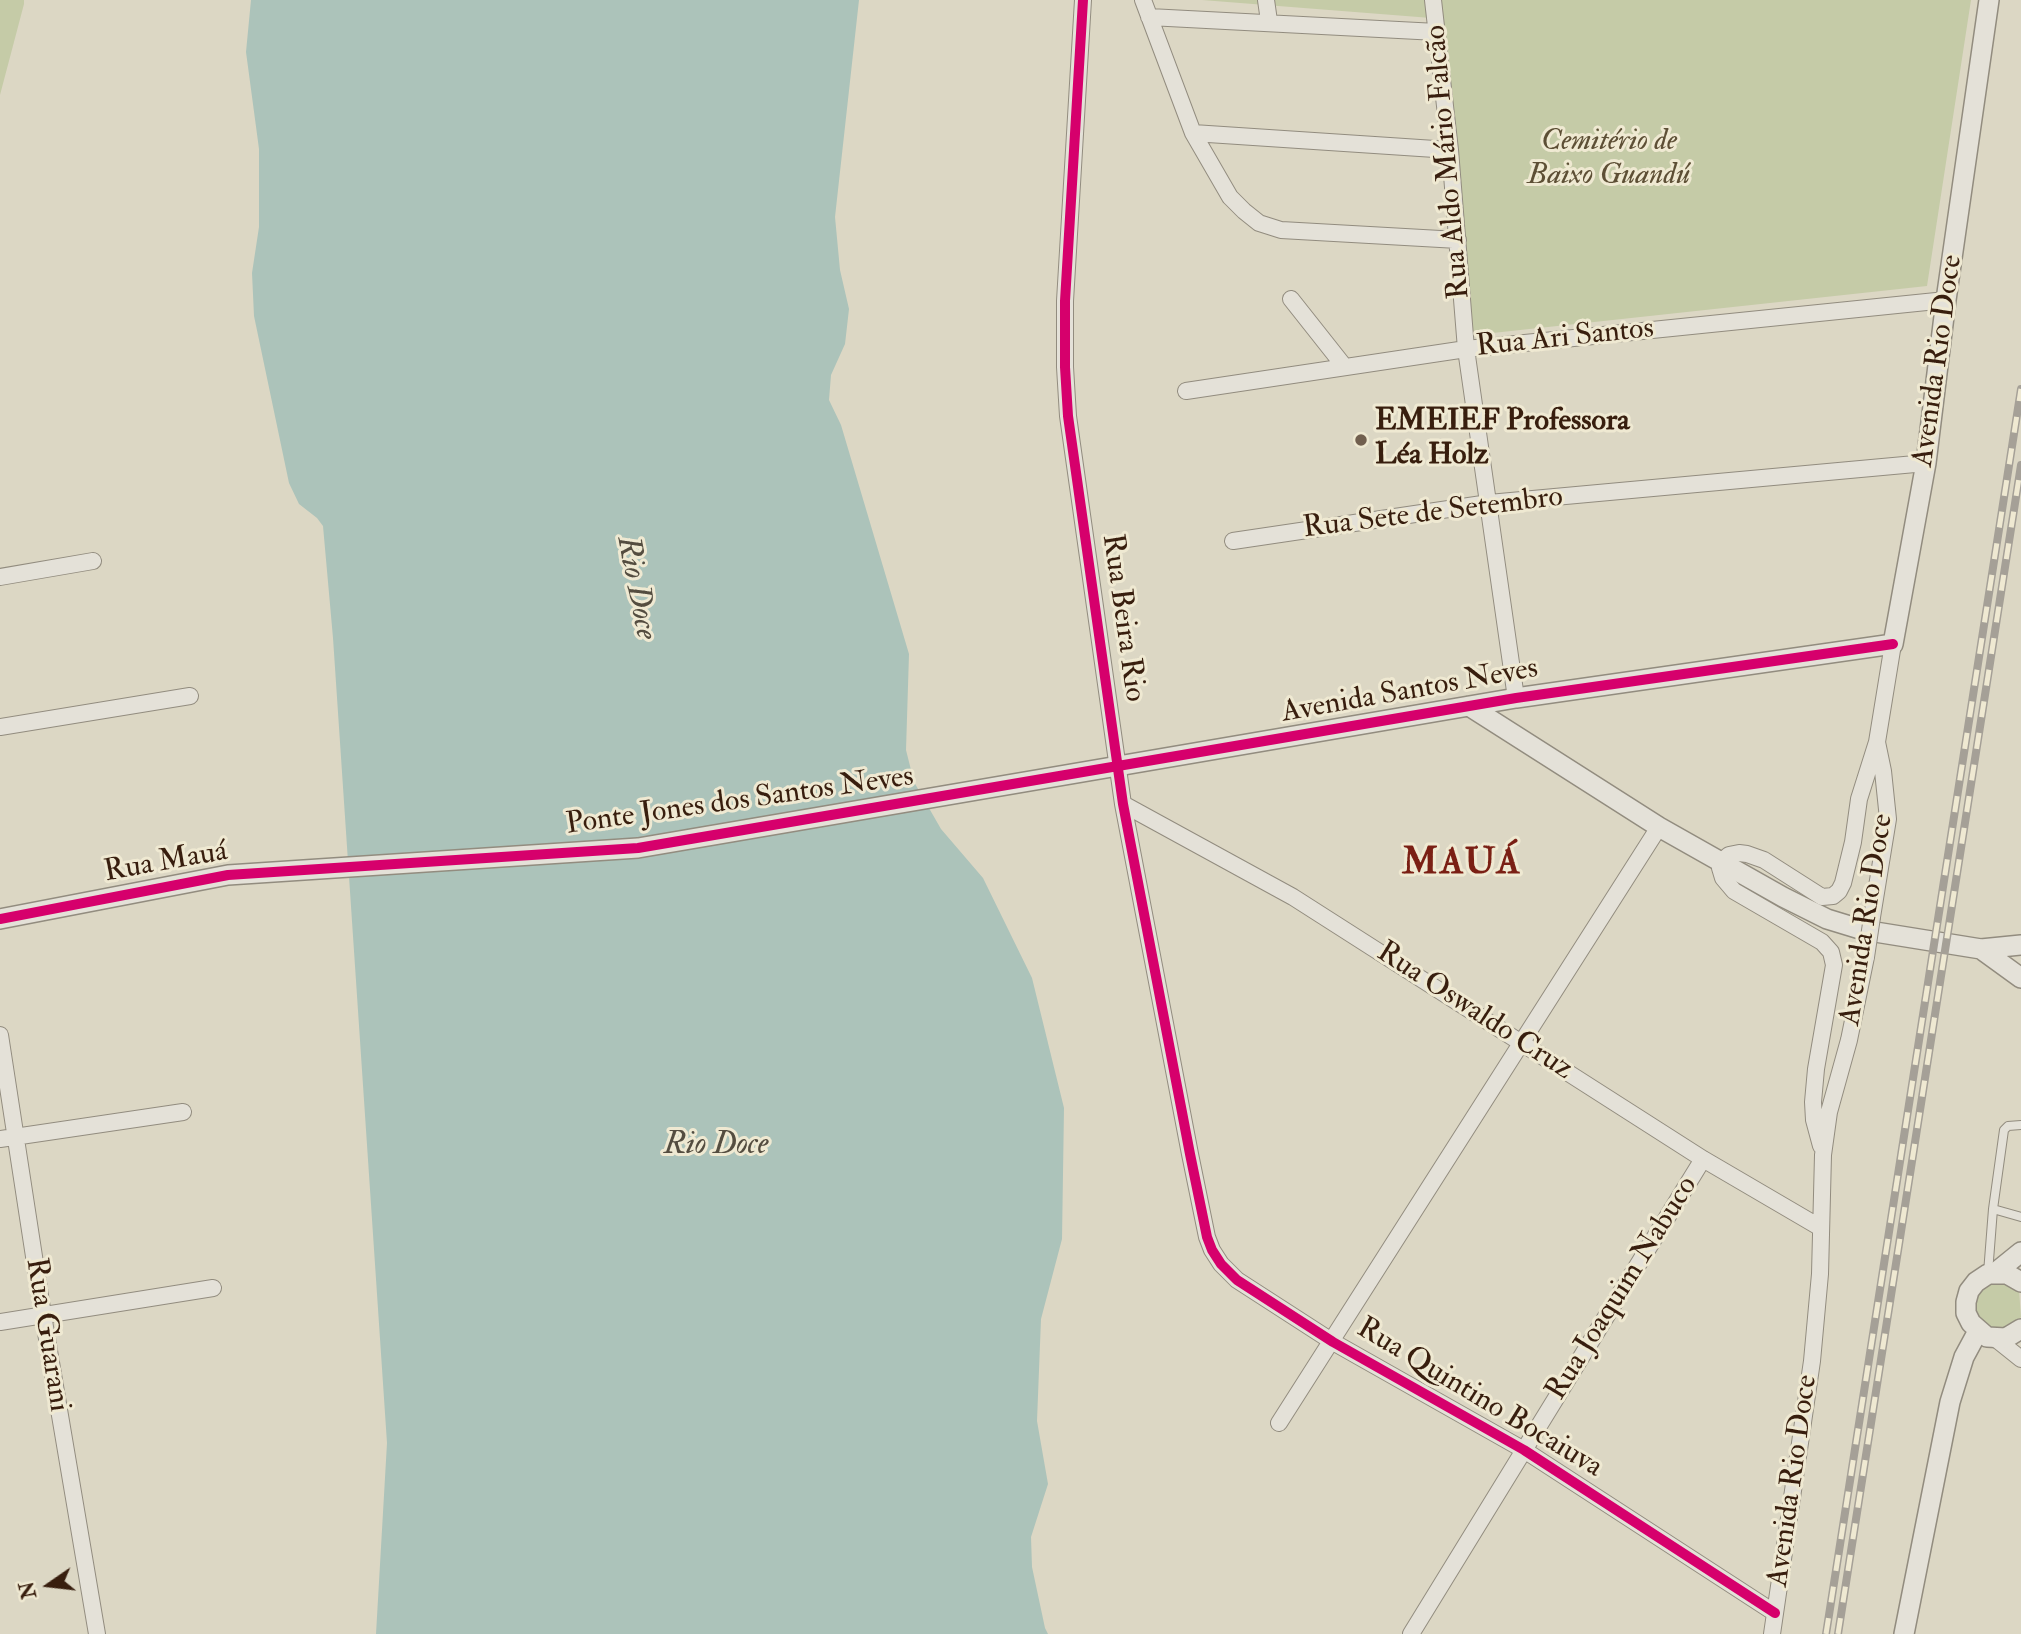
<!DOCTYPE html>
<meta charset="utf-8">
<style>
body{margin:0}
#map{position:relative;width:2021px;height:1634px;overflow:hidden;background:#dcd7c4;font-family:"IM FELL Double Pica",serif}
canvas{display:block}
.north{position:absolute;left:14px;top:1550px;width:70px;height:70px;-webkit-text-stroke:5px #efe9d2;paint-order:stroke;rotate:256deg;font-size:19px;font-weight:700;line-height:28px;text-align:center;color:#381e0e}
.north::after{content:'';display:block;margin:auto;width:24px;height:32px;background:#381e0e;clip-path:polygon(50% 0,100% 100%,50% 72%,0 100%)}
</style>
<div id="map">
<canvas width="2021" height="1634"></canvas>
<div class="north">N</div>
</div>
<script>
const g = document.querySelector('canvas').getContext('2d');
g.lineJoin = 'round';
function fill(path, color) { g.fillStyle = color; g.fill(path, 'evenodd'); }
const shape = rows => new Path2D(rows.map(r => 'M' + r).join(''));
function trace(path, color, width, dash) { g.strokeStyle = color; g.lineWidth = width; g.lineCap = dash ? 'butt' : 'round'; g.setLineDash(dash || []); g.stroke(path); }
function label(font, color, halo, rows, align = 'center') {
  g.font = font + ' "IM FELL Double Pica",serif'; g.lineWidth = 6; g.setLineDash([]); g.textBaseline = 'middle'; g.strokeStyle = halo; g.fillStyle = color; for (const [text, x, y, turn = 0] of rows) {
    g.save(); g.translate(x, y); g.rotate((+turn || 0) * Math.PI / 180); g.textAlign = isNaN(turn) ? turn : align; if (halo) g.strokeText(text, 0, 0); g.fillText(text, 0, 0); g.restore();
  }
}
const green = shape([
 [0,0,24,0,24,4,0,95],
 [1202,0,1971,0,1927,286,1474,335,1432,53,1431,18],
 [1997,1280,2019,1290,2021,1317,2012,1327,1995,1331,1975,1317,1973,1301,1976,1293]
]);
const water = shape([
 [251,0,859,0,835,217,840,270,849,309,845,344,831,375,829,400,841,425,909,654,906,750,914,782,941,829,983,878,1032,978,1064,1108,1062,1239,1041,1319,1037,1421,1048,1484,1031,1537,1032,1567,1045,1628,1048,1634,376,1634,387,1443,333,638,323,526,317,518,299,504,289,483,254,316,252,273,259,227,259,149,246,52]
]);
const service = shape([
 [2021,1125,2008,1126,2004,1130,1993,1209,2021,1217],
 [1988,1273,1993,1209]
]);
const minor = shape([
 [1083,0,1065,301,1065,367,1068,416,1123,804,1190,1154,1207,1237,1212,1250,1221,1264,1237,1280,1333,1342,1524,1450,1775,1613],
 [1143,0,1193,133,1230,197,1244,211,1259,223,1281,230,1458,240],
 [1266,0,1269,21],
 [1433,0,1450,150,1466,349,1516,698],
 [1149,17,1437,32],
 [1193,133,1450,150],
 [1291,299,1344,366],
 [1186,391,1466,349,1946,300],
 [1233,541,1489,503,1926,463],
 [0,577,93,561],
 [0,727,190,696],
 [1123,804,1293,897,1703,1159,1821,1228],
 [1872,917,1888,819,1883,771,1877,742,1893,644],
 [0,1035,43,1315,97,1634],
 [0,1139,183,1112],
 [1821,1146,1814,1120,1813,1102,1816,1069,1834,965,1831,952,1822,942,1734,891,1723,878,1720,868,1720,863,1729,855,1739,853,1747,854,1764,860,1822,897,1833,896,1839,891,1843,883,1853,842,1859,799,1877,742],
 [0,1322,213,1288],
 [1996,1339,2021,1359],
 [1279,1423,1659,827],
 [1411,1634,1703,1159],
 [1772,1634,1812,1361,1820,1274,1823,1155,1829,1112,1849,1040,1866,957]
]);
const tertiary = shape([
 [1469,706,1659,827,1783,897,1827,919,1863,930,1981,949,2021,945],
 [0,919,228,875,638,848,1516,698,1893,644,1926,463,1946,300,1989,0],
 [1981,949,2021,978],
 [1995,1273,2021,1252],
 [2021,1282,2007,1274,1988,1274,1976,1282,1969,1291,1966,1302,1966,1313,1971,1323,1987,1337,2006,1338,2021,1329],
 [1904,1634,1950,1402,1964,1357,1978,1331]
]);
const rail = shape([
 [1826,1634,2021,389],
 [1838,1634,2021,465]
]);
const minorBridge = shape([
 [1866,957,1872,917]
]);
const cycleway = shape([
 [1083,0,1065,301,1065,367,1068,416,1123,804,1190,1154,1207,1237,1212,1250,1221,1264,1237,1280,1333,1342,1524,1450,1775,1613],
 [0,919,228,875,638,848,1516,698,1893,644]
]);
const markers = [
 [1361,440,7,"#715f4e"]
];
const parkNames = [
 ["Cemitério de",1609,143],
 ["Baixo Guandú",1609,177]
];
const streetNames = [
 ["Rua Aldo Mário Falcão",1449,162,-95],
 ["Rua Ari Santos",1565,339,-6],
 ["Avenida Rio Doce",1939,361,-82],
 ["Rua Sete de Setembro",1433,514,-7],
 ["Rua Beira Rio",1122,618,82],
 ["Avenida Santos Neves",1410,692,-10],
 ["Ponte Jones dos Santos Neves",740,802,-8],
 ["Rua Mauá",166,863,-10],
 ["Avenida Rio Doce",1868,920,-81],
 ["Rua Oswaldo Cruz",1474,1012,33],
 ["Rua Joaquim Nabuco",1623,1289,-58],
 ["Rua Guarani",46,1335,81],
 ["Rua Quintino Bocaiuva",1479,1399,31],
 ["Avenida Rio Doce",1794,1481,-82]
];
const poiNames = [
 ["EMEIEF Professora",1375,423],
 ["Léa Holz",1375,457]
];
const waterNames = [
 ["Rio Doce",635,588,79],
 ["Rio Doce",716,1146]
];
const districtNames = [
 ["MAUÁ",1462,865]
];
fill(green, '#c5cba7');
fill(water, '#acc3ba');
trace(service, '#928c7f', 10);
trace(minor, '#928c7f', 18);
trace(tertiary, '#928c7f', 22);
trace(service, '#e4e1d8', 8);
trace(minor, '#e4e1d8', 16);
trace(tertiary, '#e4e1d8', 19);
trace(rail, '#a5a097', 8);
trace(rail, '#efe9d2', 5, [16]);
trace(minorBridge, '#928c7f', 18, []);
trace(minorBridge, '#e4e1d8', 16);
trace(cycleway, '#d6006c', 10);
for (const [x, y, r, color] of markers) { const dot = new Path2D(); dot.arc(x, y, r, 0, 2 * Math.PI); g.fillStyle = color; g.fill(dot); trace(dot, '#efe9d2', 2.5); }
label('italic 30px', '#5d4f35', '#efe9d2', parkNames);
label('30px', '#381e0e', '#efe9d2', streetNames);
label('bold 30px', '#381e0e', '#efe9d2', poiNames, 'left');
label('italic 32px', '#544d40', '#efe9d2', waterNames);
g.letterSpacing = '2px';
label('bold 37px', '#7a1f14', '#efe9d2', districtNames);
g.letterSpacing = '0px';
</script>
